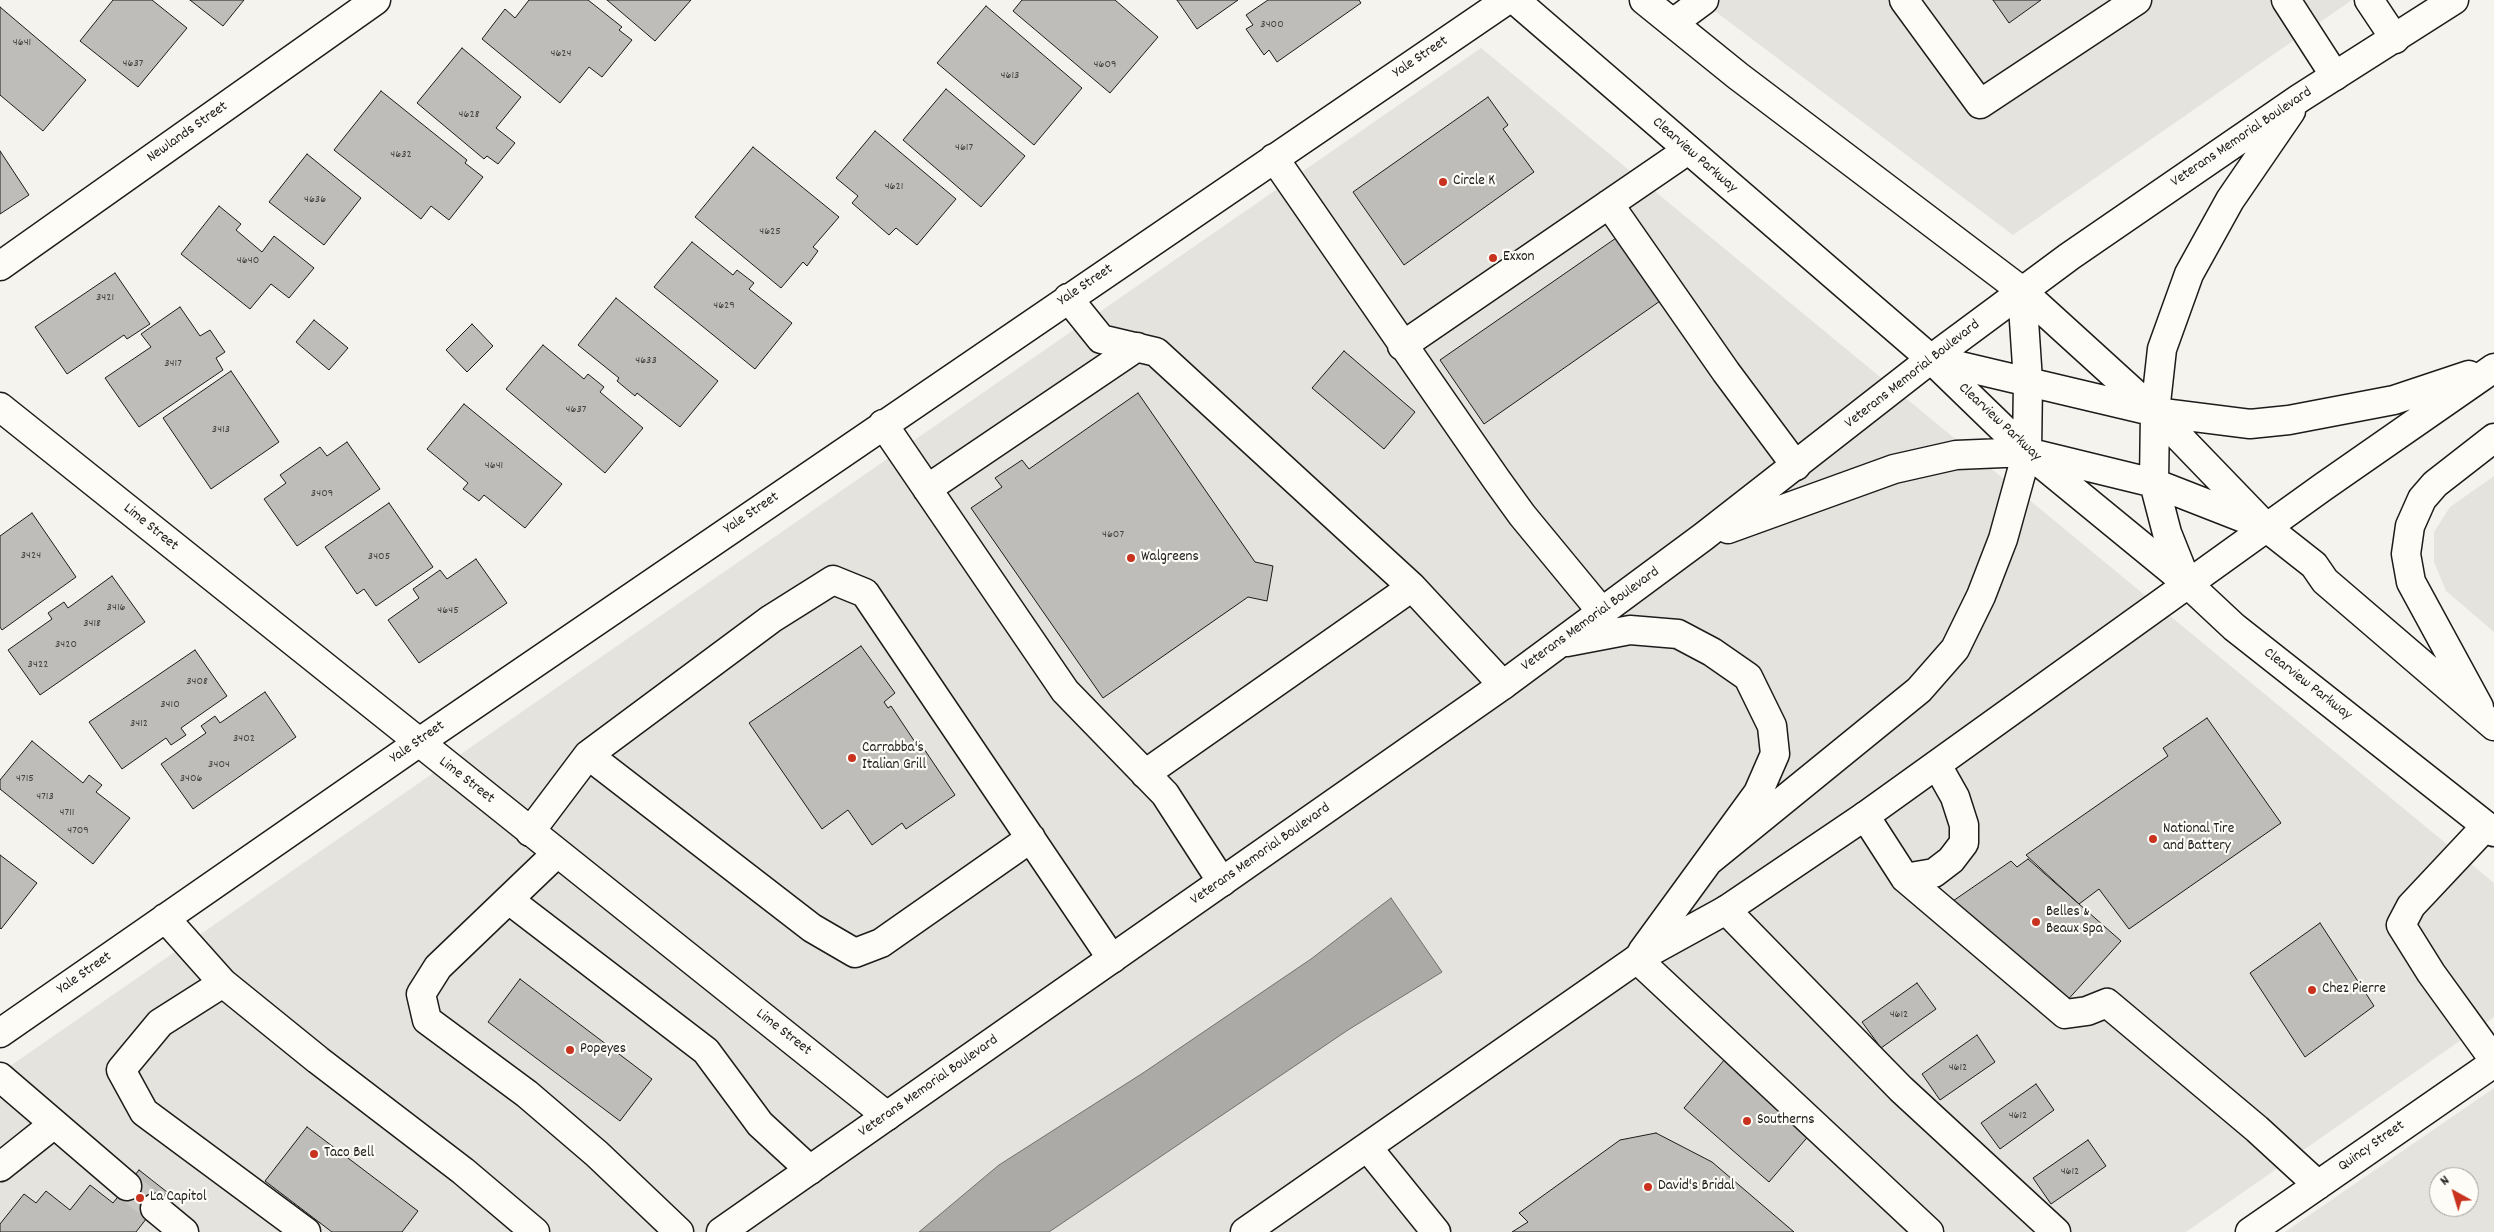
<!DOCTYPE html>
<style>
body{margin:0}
#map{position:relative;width:2494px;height:1232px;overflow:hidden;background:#f4f3ee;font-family:Dekko,sans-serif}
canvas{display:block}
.north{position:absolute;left:2429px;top:1167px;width:50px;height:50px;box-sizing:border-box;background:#fdfcf7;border:1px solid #a3a29f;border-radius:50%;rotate:321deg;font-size:14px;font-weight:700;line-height:20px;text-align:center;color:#1c1c1c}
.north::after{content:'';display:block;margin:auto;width:18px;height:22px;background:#c8321e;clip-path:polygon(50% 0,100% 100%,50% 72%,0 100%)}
</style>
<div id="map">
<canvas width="2494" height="1232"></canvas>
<div class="north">N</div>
</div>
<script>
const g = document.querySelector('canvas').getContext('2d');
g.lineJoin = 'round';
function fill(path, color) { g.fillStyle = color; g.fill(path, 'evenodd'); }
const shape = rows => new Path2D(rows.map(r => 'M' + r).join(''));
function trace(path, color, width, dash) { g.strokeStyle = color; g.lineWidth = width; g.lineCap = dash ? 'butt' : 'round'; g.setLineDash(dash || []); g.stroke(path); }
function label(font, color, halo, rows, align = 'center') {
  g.font = font + ' Dekko,sans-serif'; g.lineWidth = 4.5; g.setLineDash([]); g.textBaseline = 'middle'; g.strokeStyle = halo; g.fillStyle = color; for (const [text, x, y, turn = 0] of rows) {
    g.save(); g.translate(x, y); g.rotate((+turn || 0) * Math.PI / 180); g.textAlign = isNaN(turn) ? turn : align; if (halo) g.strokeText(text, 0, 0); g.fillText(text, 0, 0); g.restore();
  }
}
const built = shape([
 [1700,0,2352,0,2013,235],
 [1481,48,2494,883,2494,1017,2186,1232,0,1232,0,1073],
 [2494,476,2494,632,2446,591,2434,562,2434,532,2450,507],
 [2494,1088,2494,1232,2285,1232],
 [2439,1177,2469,1177,2469,1207,2439,1207]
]);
const water = shape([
 [1391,898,1442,972,1348,1030,1049,1232,919,1232,999,1165,1143,1073,1311,959,1391,898]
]);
const building = shape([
 [113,0,152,0,187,28,138,87,80,41,113,0],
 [190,0,244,0,223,26,190,0],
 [529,0,588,0,622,27,619,30,632,40,602,77,589,67,560,103,482,39,505,9,515,18,529,0],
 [607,0,691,0,655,41,607,0],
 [1022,0,1115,0,1158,37,1110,93,1013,11,1022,0],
 [1177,0,1238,0,1197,29,1177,0],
 [1268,0,1359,0,1361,3,1277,62,1269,50,1264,55,1246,29,1253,25,1246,15,1268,0],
 [1993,0,2041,0,2009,23,1993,0],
 [986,6,1082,88,1034,145,937,63,986,6],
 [0,7,86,80,43,131,0,95,0,7],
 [462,48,521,97,496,128,515,143,498,164,487,156,484,159,417,103,462,48],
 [946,89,1025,156,981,207,903,140,946,89],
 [381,91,467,160,465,163,483,177,449,220,431,206,421,219,334,150,381,91],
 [1488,97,1508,125,1503,129,1534,172,1404,265,1353,192,1488,97],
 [875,131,956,199,917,245,896,228,889,235,852,203,858,196,836,178,875,131],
 [753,147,839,217,813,247,818,251,807,266,803,262,781,288,695,217,753,147],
 [0,151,29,195,0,214,0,151],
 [307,154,361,198,324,245,269,202,307,154],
 [219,206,241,224,236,230,262,252,274,236,314,268,289,298,271,284,250,309,181,254,219,206],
 [1619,236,1663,299,1484,424,1440,360,1619,236],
 [692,242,733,275,737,270,754,283,749,289,792,323,755,369,654,287,692,242],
 [115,273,150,324,127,339,124,335,67,374,35,327,115,273],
 [616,298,718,381,680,427,637,393,635,396,617,381,619,378,578,345,616,298],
 [180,307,200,336,210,330,225,352,216,358,223,370,139,427,105,378,151,347,141,334,180,307],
 [314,320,348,348,329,370,296,342,314,320],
 [472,324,493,346,467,372,446,350,472,324],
 [543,345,584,379,588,374,604,387,600,392,643,428,605,473,506,389,543,345],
 [1344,351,1415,412,1384,449,1312,388,1344,351],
 [231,371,279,442,211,489,163,418,231,371],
 [1138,393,1255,562,1273,566,1267,601,1248,597,1103,698,971,508,1002,487,995,478,1022,460,1029,469,1138,393],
 [464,404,562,484,525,528,484,495,479,501,463,489,468,483,427,449,464,404],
 [347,442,380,489,297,546,264,499,286,483,280,475,320,447,327,456,347,442],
 [389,503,433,567,376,606,364,589,357,594,325,547,389,503],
 [32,513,76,577,2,630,0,627,0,536,32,513],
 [476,559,507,603,419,663,388,620,419,598,413,589,440,570,447,579,476,559],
 [112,576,145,622,40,695,8,650,52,619,48,613,64,602,68,608,112,576],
 [861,646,895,693,884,702,888,708,891,706,915,742,918,740,955,795,906,829,902,823,872,845,848,810,822,829,749,723,861,646],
 [195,650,227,696,181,728,186,735,171,745,166,738,122,769,89,722,195,650],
 [265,692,296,737,193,809,161,764,206,733,201,726,215,716,220,723,265,692],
 [2207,718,2281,823,2129,929,2099,889,2079,904,2026,855,2168,756,2163,748,2207,718],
 [32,741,83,783,89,775,102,785,96,792,130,818,93,864,0,789,0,780,32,741],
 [0,855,37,883,1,929,0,928,0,855],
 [2028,859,2121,941,2064,1004,1950,903,2011,861,2017,867,2028,859],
 [2320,923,2374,1006,2305,1057,2250,973,2320,923],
 [520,979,652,1079,620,1121,488,1022,520,979],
 [1917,983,1936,1009,1881,1048,1862,1022,1917,983],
 [1977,1035,1995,1062,1940,1100,1922,1074,1977,1035],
 [1725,1059,1811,1133,1769,1182,1684,1108,1725,1059],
 [2036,1084,2054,1110,2000,1149,1981,1123,2036,1084],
 [307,1127,418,1211,402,1232,332,1232,265,1181,307,1127],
 [1656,1133,1712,1162,1794,1232,1512,1232,1528,1222,1519,1213,1620,1140,1656,1133],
 [2088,1140,2106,1166,2051,1204,2033,1178,2088,1140],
 [139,1170,167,1192,136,1232,0,1232,0,1224,24,1194,36,1203,46,1191,70,1210,90,1185,113,1203,139,1170]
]);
const minorTunnel = shape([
 [127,1186,155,1208]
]);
const minor = shape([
 [1904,0,1980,104,2137,0],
 [2286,0,2335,76],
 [2369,0,2395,39],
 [1673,23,1704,0],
 [1274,158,1496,479,1522,515,1602,612],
 [1609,204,1726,372,1796,466],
 [0,266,376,0],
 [1068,298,1101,339,1156,352,1412,587,1145,774],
 [1402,346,1688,150],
 [0,407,887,1116],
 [883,424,1065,691,1165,794,1222,882],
 [927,489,1137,347],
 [1412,587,1503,685],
 [588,755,812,928,855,953,881,943,1031,838],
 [1865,816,1905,878,2065,1014,2087,1011,2107,1003,2257,1129,2318,1185],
 [2486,826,2411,906,2401,925,2431,973,2494,1060],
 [530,832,588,755,771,619,833,580,865,593,1112,959],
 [557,853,438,967,421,994,427,1020,527,1094,597,1154,679,1232],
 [1905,878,1934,873,1951,860,1964,843,1964,825,1955,797,1937,765],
 [509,900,706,1051,760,1124,810,1170],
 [1726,910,1901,1089,2056,1232],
 [165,918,223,983,318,1060,463,1171,535,1232],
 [1637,959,1929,1232],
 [223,983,160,1023,121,1070,144,1112,306,1232],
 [0,1033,418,743,1507,0],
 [0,1077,127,1186],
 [1368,1148,1436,1232],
 [0,1167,54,1124],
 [155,1208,184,1232],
 [2250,1232,2494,1063]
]);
const major = shape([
 [1515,0,1931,359,2027,452,2188,584,2234,627,2494,832],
 [1644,0,1738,76,2022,291,2155,412,2267,528,2314,565,2325,581,2494,726],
 [1931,359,2155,412,2250,424,2289,420,2394,400,2469,375],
 [1728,529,1894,469,1956,455,2027,452,2154,483,2259,524],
 [2187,583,2167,533,2154,483,2155,412,2162,349,2189,274,2230,200,2291,111],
 [1567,642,1630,630,1678,634,1712,652,1748,677,1772,726,1775,754,1758,793,1642,952],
 [2479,707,2411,582,2406,554,2410,526,2422,499,2435,484,2494,438],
 [1710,860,1919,690,1955,649,1981,596,2003,539,2027,452,2028,381,2022,291],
 [721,1232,1503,685,1703,537,1931,359,2070,256,2300,98,2454,0],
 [1245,1232,1637,959,1726,910,1865,816,2323,487,2494,368]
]);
const markers = [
 [1443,182,5,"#c8321e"],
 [1493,258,5,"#c8321e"],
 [1131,558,5,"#c8321e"],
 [852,758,5,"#c8321e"],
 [2153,839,5,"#c8321e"],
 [2036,922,5,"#c8321e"],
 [2312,990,5,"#c8321e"],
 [570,1050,5,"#c8321e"],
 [1747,1121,5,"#c8321e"],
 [314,1154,5,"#c8321e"],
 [1648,1187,5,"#c8321e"],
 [140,1198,5,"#c8321e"]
];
const numberNames = [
 ["3400",1272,25],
 ["4641",22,43],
 ["4624",561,54],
 ["4637",133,64],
 ["4609",1105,65],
 ["4613",1010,76],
 ["4628",469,115],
 ["4617",964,148],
 ["4632",401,155],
 ["4621",894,187],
 ["4636",315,200],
 ["4625",770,232],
 ["4640",248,261],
 ["3421",105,298],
 ["4629",724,306],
 ["4633",646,361],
 ["3417",173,364],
 ["4637",576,410],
 ["3413",221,430],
 ["4641",494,466],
 ["3409",322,494],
 ["4607",1113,535],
 ["3424",31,556],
 ["3405",379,557],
 ["3416",116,608],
 ["4645",448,611],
 ["3418",92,624],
 ["3420",66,645],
 ["3422",38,665],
 ["3408",197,682],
 ["3410",170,705],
 ["3412",139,724],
 ["3402",244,739],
 ["3404",219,765],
 ["4715",25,779],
 ["3406",191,779],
 ["4713",45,797],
 ["4711",67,813],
 ["4709",78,831],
 ["4612",1899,1015],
 ["4612",1958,1068],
 ["4612",2018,1116],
 ["4612",2070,1172]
];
const streetNames = [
 ["Yale Street",1421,58,-34],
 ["Newlands Street",188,133,-35],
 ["Veterans Memorial Boulevard",2242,138,-34],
 ["Clearview Parkway",1694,156,41],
 ["Yale Street",1086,286,-34],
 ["Veterans Memorial Boulevard",1913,375,-38],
 ["Clearview Parkway",1999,423,43],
 ["Yale Street",752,514,-34],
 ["Lime Street",150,528,39],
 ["Veterans Memorial Boulevard",1591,620,-36],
 ["Clearview Parkway",2307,685,38],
 ["Yale Street",418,743,-35],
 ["Lime Street",466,781,38],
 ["Veterans Memorial Boulevard",1261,855,-35],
 ["Yale Street",85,974,-35],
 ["Lime Street",783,1033,38],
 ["Veterans Memorial Boulevard",929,1087,-35],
 ["Quincy Street",2372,1147,-35]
];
const poiNames = [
 ["Circle K",1453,182],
 ["Exxon",1503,258],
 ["Walgreens",1141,558],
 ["Carrabba's",862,749],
 ["Italian Grill",862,766],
 ["National Tire",2163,830],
 ["and Battery",2163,847],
 ["Belles &",2046,913],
 ["Beaux Spa",2046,930],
 ["Chez Pierre",2322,990],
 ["Popeyes",580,1050],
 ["Southerns",1757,1121],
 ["Taco Bell",324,1154],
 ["David's Bridal",1658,1187],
 ["La Capitol",150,1198]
];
fill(built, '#e4e3de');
fill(water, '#abaaa6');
trace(water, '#72716f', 1);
fill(building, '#bebdba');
trace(building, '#1c1c1c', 1);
trace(minorTunnel, '#c9c8c4', 28, [28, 14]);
trace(minor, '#1c1c1c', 31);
trace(major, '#1c1c1c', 31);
trace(minor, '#fdfcf7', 28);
trace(major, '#fdfcf7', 28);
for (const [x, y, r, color] of markers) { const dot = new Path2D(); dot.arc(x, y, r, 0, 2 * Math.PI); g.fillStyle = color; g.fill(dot); trace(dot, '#fdfcf7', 2); }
label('12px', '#444', null, numberNames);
label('15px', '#1c1c1c', '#fdfcf7', streetNames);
label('15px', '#1c1c1c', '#fdfcf7', poiNames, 'left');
</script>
